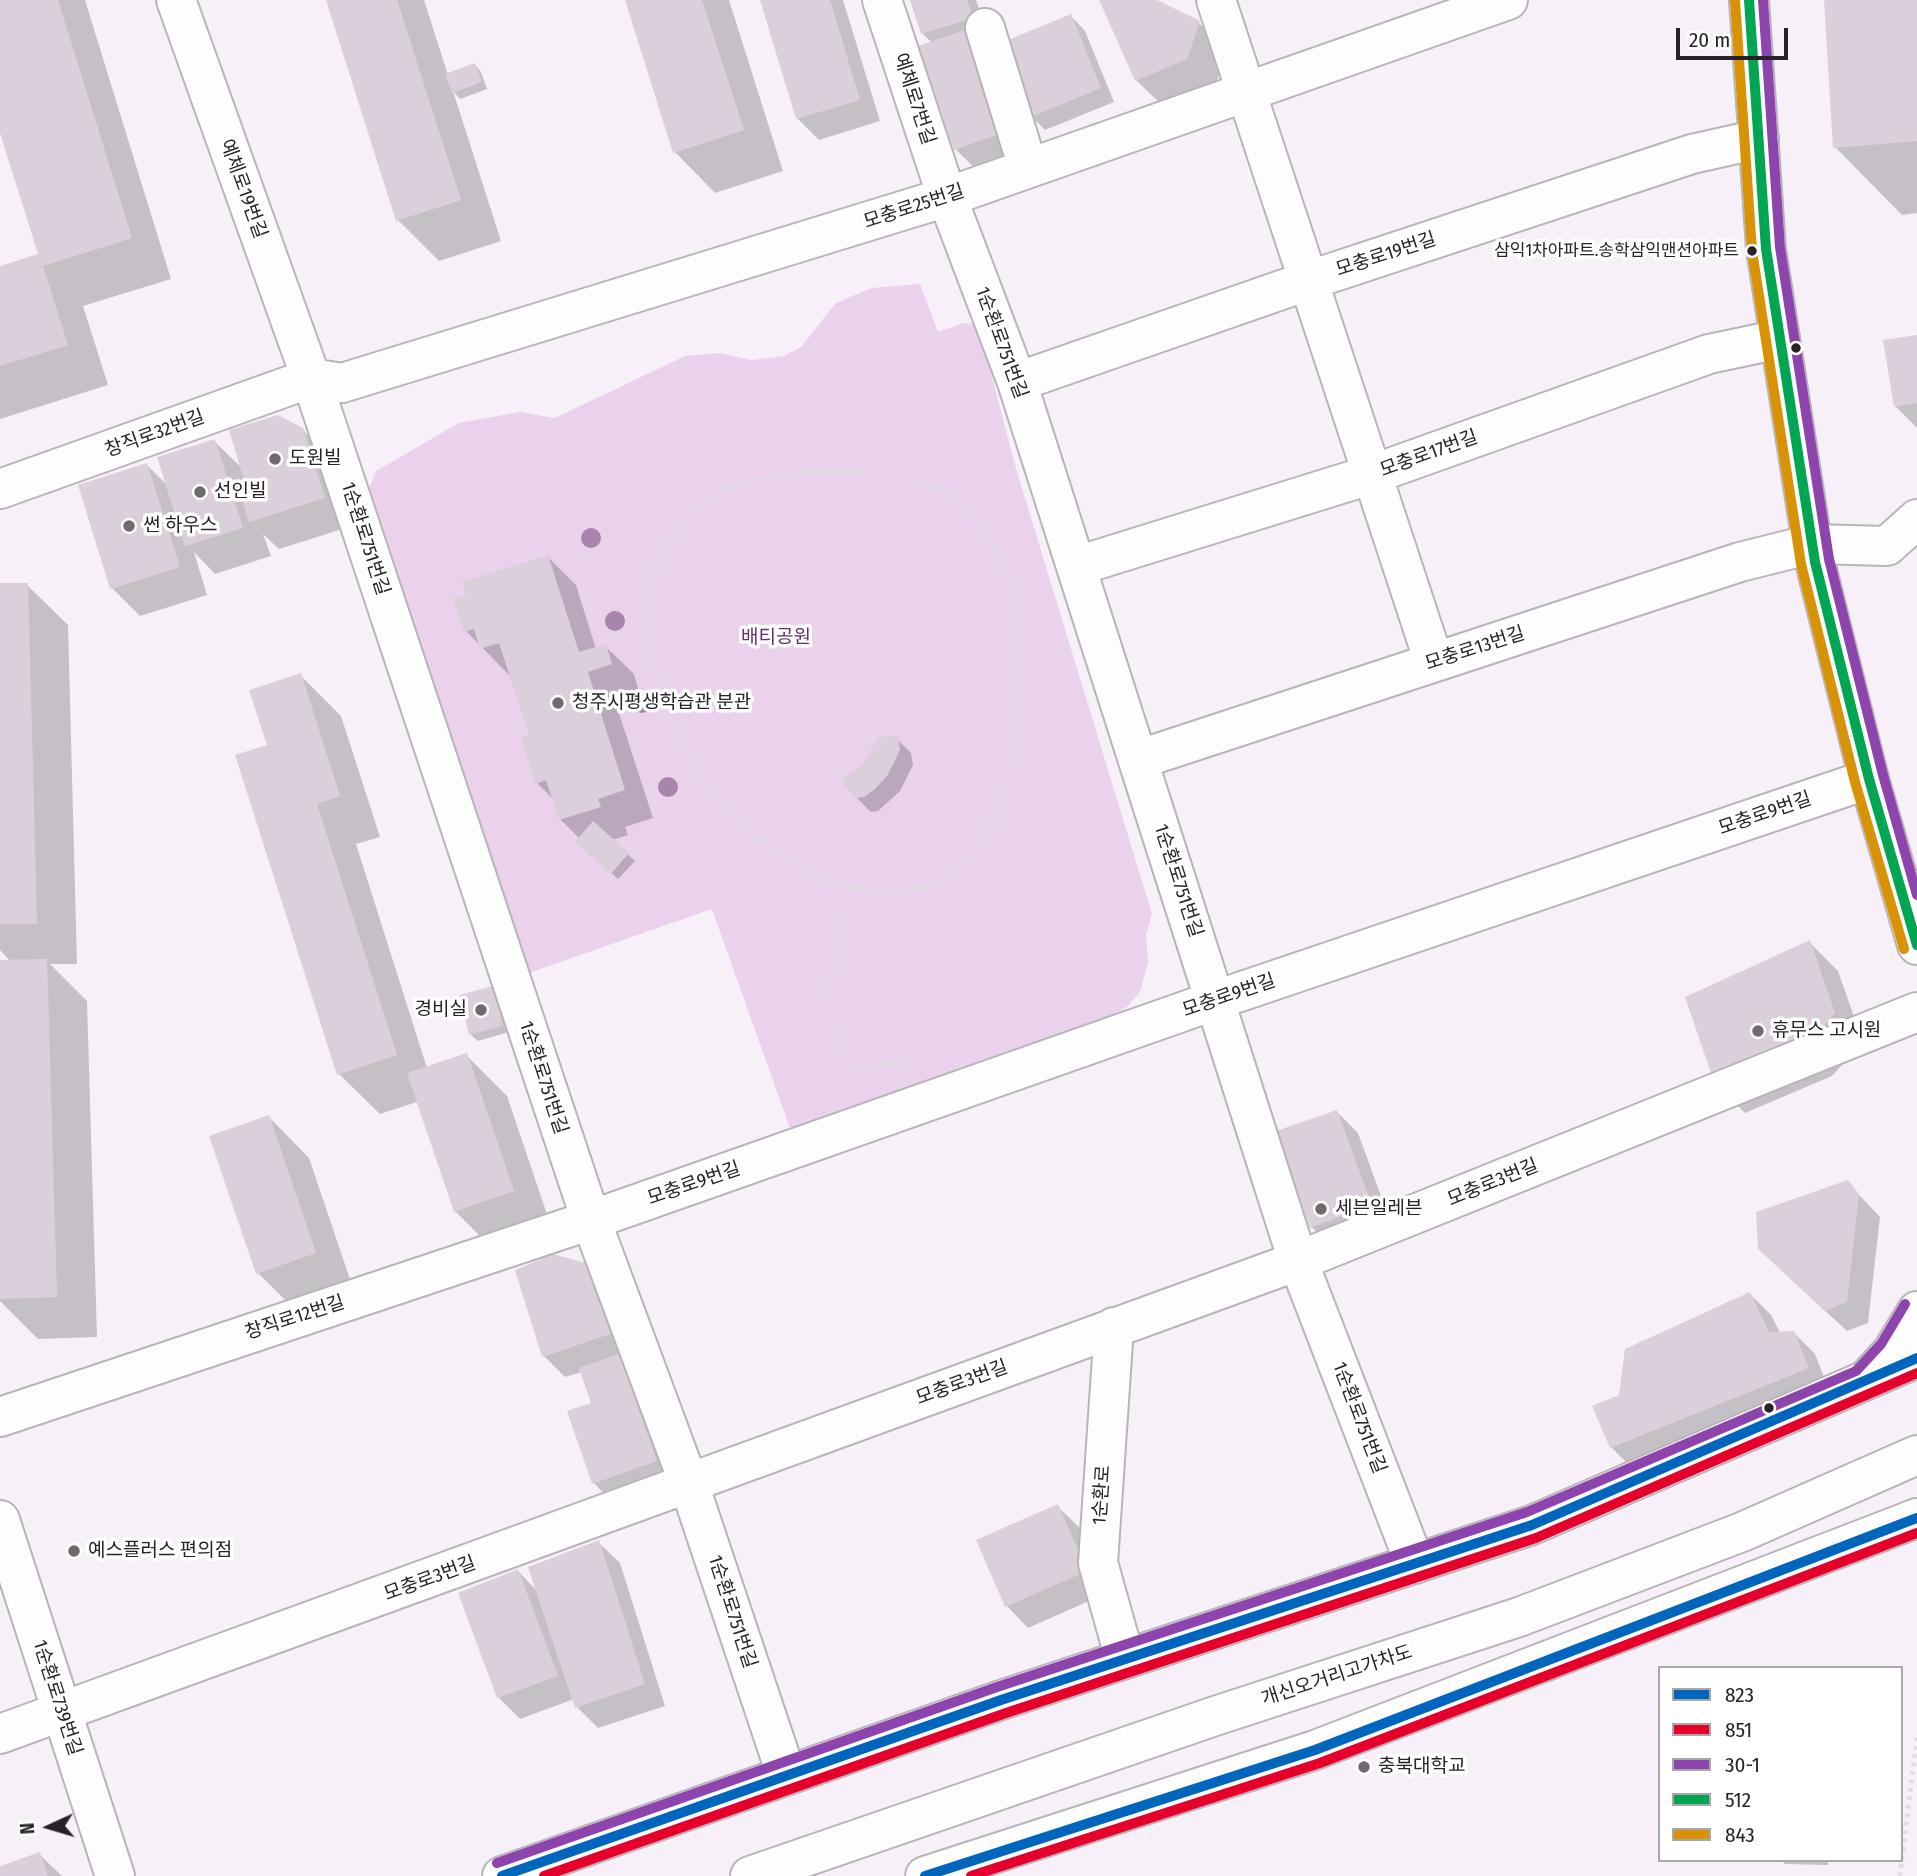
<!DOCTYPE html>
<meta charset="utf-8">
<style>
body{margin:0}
#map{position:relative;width:1917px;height:1876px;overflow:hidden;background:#f7f0f8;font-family:"Fira Sans Condensed",sans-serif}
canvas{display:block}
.legend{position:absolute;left:1658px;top:1666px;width:245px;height:196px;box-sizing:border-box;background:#fff;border:2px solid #a9a7a9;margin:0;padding:9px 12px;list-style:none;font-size:21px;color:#272227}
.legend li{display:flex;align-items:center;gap:14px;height:35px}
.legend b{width:35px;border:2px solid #a9a7a9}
.north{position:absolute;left:14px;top:1792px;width:70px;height:70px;-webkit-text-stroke:5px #fff;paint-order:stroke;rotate:266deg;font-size:19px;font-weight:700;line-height:28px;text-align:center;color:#272227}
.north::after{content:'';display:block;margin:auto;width:24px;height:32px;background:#272227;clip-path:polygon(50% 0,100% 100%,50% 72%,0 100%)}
.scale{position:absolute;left:1676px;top:28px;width:112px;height:32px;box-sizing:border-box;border:4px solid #272227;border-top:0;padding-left:9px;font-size:21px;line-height:24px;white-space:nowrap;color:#272227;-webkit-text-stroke:5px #fff;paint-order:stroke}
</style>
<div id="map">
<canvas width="1917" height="1876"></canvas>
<ul class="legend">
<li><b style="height:9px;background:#0065bd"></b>823</li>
<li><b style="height:9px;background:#e4002b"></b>851</li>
<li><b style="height:9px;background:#8e44ad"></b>30-1</li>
<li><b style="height:9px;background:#00a651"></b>512</li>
<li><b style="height:9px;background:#d89206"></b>843</li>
</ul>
<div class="north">N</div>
<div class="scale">20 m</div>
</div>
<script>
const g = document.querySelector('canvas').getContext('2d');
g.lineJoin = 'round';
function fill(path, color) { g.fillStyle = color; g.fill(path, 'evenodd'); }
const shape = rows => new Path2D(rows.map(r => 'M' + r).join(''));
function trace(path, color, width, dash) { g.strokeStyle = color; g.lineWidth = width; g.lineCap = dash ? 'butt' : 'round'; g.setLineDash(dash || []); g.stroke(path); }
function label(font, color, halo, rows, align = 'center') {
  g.font = font + ' "Fira Sans Condensed","Noto Sans KR",sans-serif'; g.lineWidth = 7; g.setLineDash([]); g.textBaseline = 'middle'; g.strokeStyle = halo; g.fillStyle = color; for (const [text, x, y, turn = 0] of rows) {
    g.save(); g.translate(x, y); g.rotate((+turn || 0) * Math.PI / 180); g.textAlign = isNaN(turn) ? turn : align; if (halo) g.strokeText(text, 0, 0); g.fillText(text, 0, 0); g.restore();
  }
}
const green = shape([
 [920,284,938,332,964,323,978,324,1017,472,1152,914,1146,935,1148,962,1140,992,1128,1006,1110,1018,792,1134,712,909,523,975,369,509,369,489,376,471,459,423,520,412,555,418,685,356,719,353,752,360,784,356,801,347,835,304,845,299,872,288]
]);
const shadow = shape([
 [0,0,85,0,171,279,83,306,108,385,0,419,0,268,40,255,0,127],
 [327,0,424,0,448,75,475,65,481,72,487,89,460,99,453,91,501,241,439,261,398,220],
 [626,0,729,0,783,171,715,193,675,152],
 [762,0,843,0,880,121,819,140,797,118],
 [912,0,976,0,1031,152,977,170,955,149,932,43,922,33],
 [1101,0,1153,0,1199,23,1227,51,1215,87,1165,108,1136,80],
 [1825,0,1917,0,1917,213,1902,215,1835,147],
 [1071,16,1085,31,1114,102,1045,130,1031,116],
 [1917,337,1917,428,1895,406],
 [302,429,331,458,352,526,279,549,263,534,271,556,215,574,194,552,207,595,140,616,112,588,147,465,169,487,214,441,242,468],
 [548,557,576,585,596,649,605,646,634,674,639,692,615,701,653,818,625,827,628,835,612,840,635,861,618,879,583,848,580,839,560,819,554,800,537,783,531,736,510,676,466,631],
 [0,585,27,585,68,625,77,964,50,964,87,1001,97,1337,38,1339,0,1301,0,962,11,962,0,950],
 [300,675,341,716,380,837,356,844,427,1068,466,1055,507,1096,553,1232,496,1252,455,1211,417,1102,380,1114,339,1074,269,746],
 [897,739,911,753,913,765,900,791,878,811,871,812,856,797,862,769],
 [1809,942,1838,971,1863,1042,1832,1076,1745,1113,1716,1084],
 [492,988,499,995,509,1032,478,1041,471,1035,461,997],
 [1337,1112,1358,1133,1392,1226,1333,1248,1312,1227],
 [269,1117,309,1158,355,1294,298,1313,258,1273],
 [1847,1182,1880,1217,1868,1323,1847,1331,1781,1270],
 [553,1256,633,1355,621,1359,640,1377,677,1482,615,1505,594,1483,569,1413,593,1404,582,1372,565,1377,544,1356],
 [1750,1294,1771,1315,1780,1333,1793,1332,1815,1354,1829,1390,1633,1469,1611,1447,1621,1396],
 [1057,1506,1079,1527,1107,1593,1028,1628,1007,1606],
 [598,1542,620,1563,665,1706,598,1728,577,1707,574,1699,520,1719,499,1698,460,1594,518,1571,538,1592],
 [39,1854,62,1876,0,1876,0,1868],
 [1781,1860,1828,1860,1828,1865,1785,1864]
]);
const building = shape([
 [0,0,58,0,132,238,43,266,68,345,0,366,0,266,38,254,0,133],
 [326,0,397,0,461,200,396,221],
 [625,0,702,0,744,130,673,153],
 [760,0,830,0,860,100,796,119],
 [910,0,967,0,973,18,921,34],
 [1099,0,1157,0,1200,21,1187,59,1135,81],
 [1824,0,1917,0,1917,141,1833,148],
 [1071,14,1101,88,1030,117,1001,43],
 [976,26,1011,130,954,150,918,46],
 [475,63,482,82,452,93,445,74],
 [1917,335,1917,403,1894,407,1883,340],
 [278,415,303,428,325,498,249,522,239,489,246,487,229,430],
 [215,439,243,528,185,546,157,457],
 [147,463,180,567,110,589,78,485],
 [548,555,579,652,606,644,612,664,588,672,625,790,598,799,601,807,559,820,546,780,535,784,521,737,529,735,499,643,480,649,474,629,464,632,453,599,466,595,462,582],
 [0,583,28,583,37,924,0,924],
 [301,673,340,796,317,804,397,1055,337,1075,235,755,267,745,249,690],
 [887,736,898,737,900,750,887,776,875,789,864,797,855,798,843,783,846,775,861,767,878,738],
 [593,821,629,853,611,874,575,842],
 [1810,940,1835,1013,1804,1048,1715,1085,1685,997],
 [47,959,57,1297,0,1299,0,960],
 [493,986,503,1026,469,1035,459,995],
 [467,1053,514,1191,454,1212,407,1073],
 [1337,1110,1372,1205,1310,1228,1276,1131],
 [269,1115,316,1253,256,1274,209,1136],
 [1848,1180,1859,1194,1847,1302,1825,1311,1758,1249,1756,1212],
 [553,1254,589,1264,613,1333,542,1357,515,1270],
 [1750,1292,1769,1332,1794,1331,1809,1368,1610,1448,1592,1406,1619,1395,1625,1349],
 [619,1354,657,1461,592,1484,567,1411,591,1403,579,1368],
 [1058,1504,1087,1571,1005,1607,976,1540],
 [599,1540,645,1684,575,1708,528,1567],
 [518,1569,558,1676,497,1698,458,1593],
 [40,1852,48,1876,0,1876,0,1866]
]);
const path = shape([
 [740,822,697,774,669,719,653,652,650,625,655,573,664,548,690,511,729,487,753,480,804,473,871,472],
 [755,838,817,877,856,889,887,893,921,889,956,872,966,864,992,826,1013,756,1021,702,1020,636,1011,588,996,546,974,516,950,495,906,478],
 [851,888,850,909,828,993,831,1022,841,1050,857,1070,865,1071,883,1062,899,1064,907,1070],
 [1900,1876,1917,1736]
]);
const minor = shape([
 [176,0,311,378,591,1220,689,1484,786,1774],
 [882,0,947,197,1017,382,1298,1261,1415,1564],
 [1216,0,1434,662],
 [985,28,1028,168],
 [1017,382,1310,280,1692,154,1759,139],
 [0,489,311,378,342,383,947,197,1508,0],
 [1077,566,1373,474,1709,354,1780,339],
 [1140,759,1740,562,1812,544,1887,546,1917,519],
 [1114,1327,1098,1563,1125,1659],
 [0,1417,591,1220,1216,1000,1869,779],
 [0,1520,115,1876],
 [0,1734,1298,1261,1917,1012]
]);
const major = shape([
 [1749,0,1766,249,1815,562,1869,779,1917,945],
 [1869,1377,1892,1352,1917,1311],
 [502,1876,1001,1700,1532,1525,1917,1358],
 [750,1876,1215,1716,1519,1617,1742,1532,1917,1455],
 [925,1876,1315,1750,1917,1518]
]);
const bus1 = shape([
 [502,1876,1001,1700,1532,1525,1917,1358],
 [925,1876,1315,1750,1917,1518]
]);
const bus2 = shape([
 [544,1876,1006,1713,1536,1538,1917,1373],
 [971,1876,1320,1763,1917,1533]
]);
const bus3 = shape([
 [1763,0,1780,247,1829,559,1883,775,1917,895],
 [497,1863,997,1687,1527,1512,1856,1371,1881,1344,1905,1304]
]);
const bus4 = shape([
 [1749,0,1766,249,1815,562,1869,779,1917,945]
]);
const bus5 = shape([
 [1735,1,1752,251,1801,564,1855,782,1904,949]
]);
const trees = [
 [591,538],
 [615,621],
 [642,703],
 [668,787]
];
const markers = [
 [1752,251,6,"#272227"],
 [1796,348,6,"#272227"],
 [275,459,7,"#706a70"],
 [200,492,7,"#706a70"],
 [129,526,7,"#706a70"],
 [558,703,7,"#706a70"],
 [481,1010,7,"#706a70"],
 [1758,1031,7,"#706a70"],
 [1321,1209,7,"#706a70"],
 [1769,1408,6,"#272227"],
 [74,1551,7,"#706a70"],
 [1364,1767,7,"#706a70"]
];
const busNames = [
 ["삼익1차아파트.송학삼익맨션아파트",1739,251]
];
const streetNames = [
 ["예체로7번길",914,99,72],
 ["예체로19번길",243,189,70],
 ["모충로25번길",914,207,-18],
 ["모충로19번길",1386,255,-18],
 ["1순환로751번길",1001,343,70],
 ["창직로32번길",155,434,-20],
 ["모충로17번길",1429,454,-20],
 ["1순환로751번길",365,539,72],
 ["모충로13번길",1475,649,-18],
 ["모충로9번길",1765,814,-19],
 ["1순환로751번길",1178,881,72],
 ["모충로9번길",1229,996,-19],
 ["1순환로751번길",543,1078,72],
 ["모충로3번길",1493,1183,-22],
 ["모충로9번길",694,1184,-19],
 ["창직로12번길",295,1318,-18],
 ["모충로3번길",962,1383,-20],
 ["1순환로751번길",1359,1418,69],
 ["1순환로",1102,1495,-86],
 ["모충로3번길",430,1579,-20],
 ["1순환로751번길",732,1612,72],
 ["개신오거리고가차도",1337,1676,-18],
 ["1순환로739번길",57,1698,72]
];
const poiNames = [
 ["도원빌",289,459],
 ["선인빌",214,492],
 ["썬 하우스",143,526],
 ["청주시평생학습관 분관",572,703],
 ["경비실",467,1010,"right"],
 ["휴무스 고시원",1772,1031],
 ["세븐일레븐",1335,1209],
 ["예스플러스 편의점",88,1551],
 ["충북대학교",1378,1767]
];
const parkNames = [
 ["배티공원",776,638]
];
fill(green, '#ead1ec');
fill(shadow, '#0003');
fill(building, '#dccfdc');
trace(minor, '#b9b4ba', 42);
trace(major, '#b9b4ba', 42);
trace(path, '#dedcde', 4.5, [3.5, 5]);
trace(minor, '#fefdfe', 38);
trace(major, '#fefdfe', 38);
trace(bus1, '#0065bd', 10);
trace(bus2, '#e4002b', 10);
trace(bus3, '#8e44ad', 10);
trace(bus4, '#00a651', 10);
trace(bus5, '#d89206', 10);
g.fillStyle = '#a985ad';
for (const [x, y] of trees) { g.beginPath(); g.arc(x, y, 10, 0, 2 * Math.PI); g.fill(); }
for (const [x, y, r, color] of markers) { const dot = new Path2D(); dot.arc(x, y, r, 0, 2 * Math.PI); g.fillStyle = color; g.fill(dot); trace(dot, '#fff', 2.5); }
label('17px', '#272227', '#fff', busNames, 'right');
label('19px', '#272227', '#fff', streetNames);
label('19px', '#272227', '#fff', poiNames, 'left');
label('19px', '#692e6f', '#fff', parkNames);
</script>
